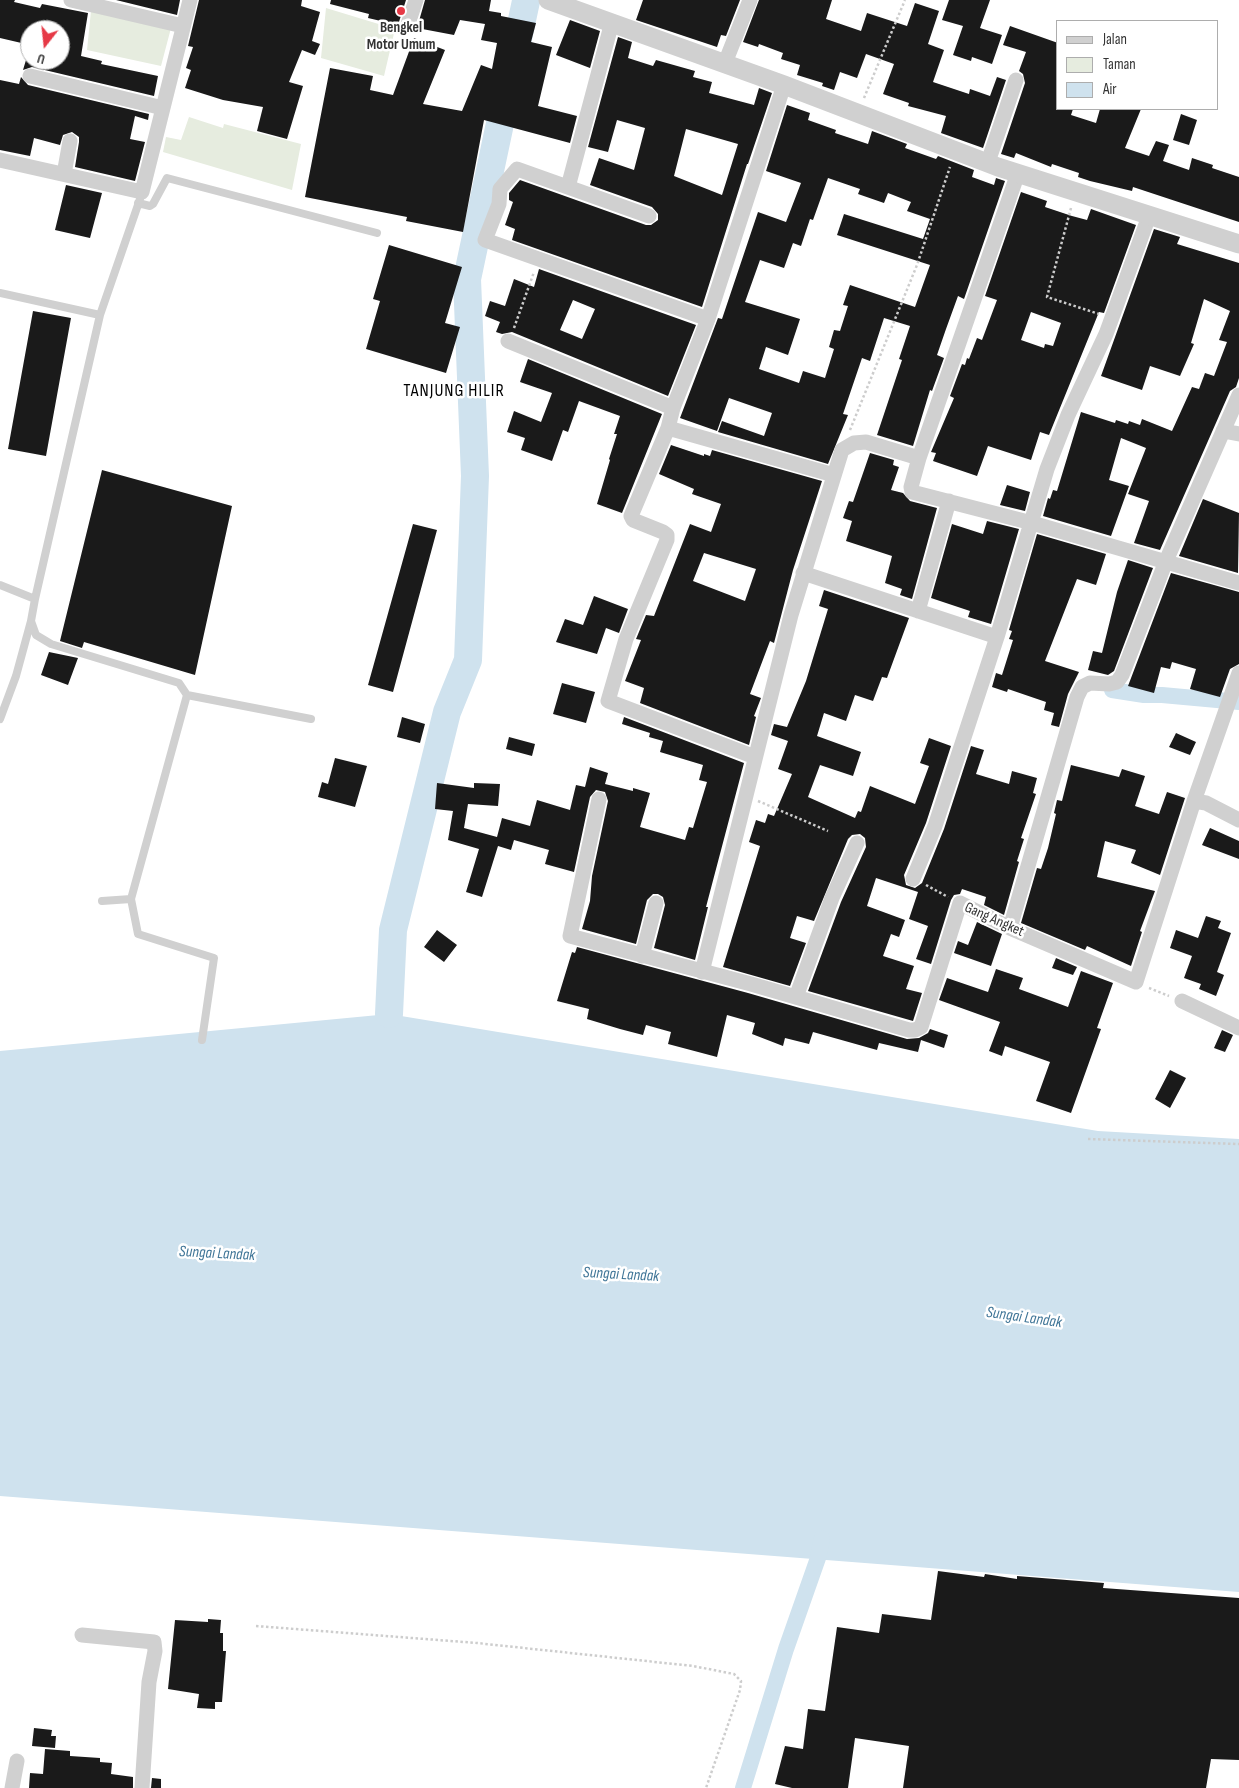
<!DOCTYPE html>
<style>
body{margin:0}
#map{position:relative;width:1239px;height:1788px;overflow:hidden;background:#fff;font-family:"Sofia Sans Condensed",sans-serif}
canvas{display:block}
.legend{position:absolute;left:1056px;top:20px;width:162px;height:90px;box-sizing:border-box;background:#fff;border:1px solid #adadad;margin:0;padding:6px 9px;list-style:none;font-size:15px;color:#333}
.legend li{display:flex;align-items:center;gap:10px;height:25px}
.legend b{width:25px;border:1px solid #adadad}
.north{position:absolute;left:20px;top:20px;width:50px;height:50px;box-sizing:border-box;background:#fff;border:1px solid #adadad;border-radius:50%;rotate:196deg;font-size:14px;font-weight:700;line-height:20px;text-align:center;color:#333}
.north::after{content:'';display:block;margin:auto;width:18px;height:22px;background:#e63946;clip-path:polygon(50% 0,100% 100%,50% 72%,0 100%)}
</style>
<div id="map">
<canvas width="1239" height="1788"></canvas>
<ul class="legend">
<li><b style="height:6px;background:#d0d0d0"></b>Jalan</li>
<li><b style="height:14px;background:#e6ecdf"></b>Taman</li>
<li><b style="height:14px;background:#cfe2ee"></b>Air</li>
</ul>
<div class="north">U</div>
</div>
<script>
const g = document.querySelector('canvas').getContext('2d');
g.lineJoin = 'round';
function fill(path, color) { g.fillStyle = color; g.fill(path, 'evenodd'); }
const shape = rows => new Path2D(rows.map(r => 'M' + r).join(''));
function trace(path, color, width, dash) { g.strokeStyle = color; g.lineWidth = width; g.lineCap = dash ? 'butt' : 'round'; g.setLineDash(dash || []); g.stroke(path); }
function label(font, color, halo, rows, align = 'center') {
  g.font = font + ' "Sofia Sans Condensed",sans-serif'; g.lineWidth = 5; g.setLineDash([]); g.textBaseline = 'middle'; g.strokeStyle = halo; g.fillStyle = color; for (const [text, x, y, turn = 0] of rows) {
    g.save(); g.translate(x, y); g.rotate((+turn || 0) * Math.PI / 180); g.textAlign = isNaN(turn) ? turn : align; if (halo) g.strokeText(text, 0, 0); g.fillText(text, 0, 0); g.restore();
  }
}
const green = shape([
 [326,8,395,29,384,76,321,58],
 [91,11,171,28,161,66,87,50],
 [189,117,223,128,224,124,301,144,292,190,163,152,166,137,181,140]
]);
const water = shape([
 [389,1014,1098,1131,1239,1139,1239,1592,0,1496,0,1051]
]);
const canal = shape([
 [1112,690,1144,695,1162,695,1239,702],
 [743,1788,786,1649,818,1558,822,1538]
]);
const river = shape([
 [389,1014,393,930,447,712,468,660,475,476,467,279,526,1]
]);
const building = shape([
 [0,0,15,0,14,2,40,8,42,4,88,13,81,56,102,61,101,64,158,76,154,96,32,67,23,70,26,60,60,60,60,30,30,30,30,45,0,38],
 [116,0,180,0,177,15],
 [199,0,302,0,301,6,320,12,312,41,320,44,315,55,302,50,289,82,303,86,287,139,257,131,263,107,223,100,185,88,191,70,186,68,193,47,188,46],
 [331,0,406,0,398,25,368,18,369,14,330,4],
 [425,0,491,0,489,11,501,13,501,16,536,23,531,42,552,47,538,106,577,116,570,143,484,120,463,232,406,221,407,217,305,197,330,68,373,76,370,90,393,95,414,38,445,50,423,104,462,111,481,65,492,69,497,43,481,40,485,24,460,20,454,35,417,28],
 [643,0,740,0,726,36,721,35,717,47,636,20],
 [759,0,832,0,826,19,861,31,867,13,907,26,915,3,939,11,928,44,944,50,933,82,969,94,970,89,990,96,997,77,1006,80,983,148,941,133,946,116,908,106,909,103,883,94,894,64,866,54,857,78,840,72,834,90,822,86,823,83,797,75,800,65,781,59,783,53,759,44,758,47,743,42],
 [949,0,990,0,980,28,1002,35,992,64,972,57,971,61,953,55,963,26,942,20],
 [570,20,600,31,590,68,556,55],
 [1010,26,1058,43,1058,109,1073,109,1071,115,1096,123,1100,109,1141,109,1125,148,1149,156,1156,141,1169,145,1163,161,1189,170,1192,158,1213,165,1212,168,1239,177,1239,222,1133,187,1132,191,1090,181,1078,177,1079,173,1052,164,1051,167,1016,153,1014,158,1001,154,1025,83,1023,74,1019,71,1026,52,1003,45],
 [618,37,632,42,628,58,653,66,656,60,695,71,693,77,712,82,709,93,754,105,759,88,772,93,748,164,747,164,702,307,512,240,515,229,505,225,513,202,509,200,509,193,520,180,646,225,651,225,658,220,658,214,652,207,590,185,599,158,634,170,645,128,617,120,608,152,588,147],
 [686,129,738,144,722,195,674,176],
 [21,77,28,85,149,114,148,120,135,116,130,139,145,142,135,181,75,167,79,142,79,137,72,132,63,135,60,145,34,138,30,156,0,150,0,80,19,84],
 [787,105,810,113,808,120,836,130,835,133,868,144,872,131,907,144,905,148,936,159,938,156,974,170,972,177,994,185,996,178,1005,181,964,299,958,296,946,329,937,355,944,358,932,391,930,390,913,446,877,435,902,360,899,359,910,326,884,318,870,361,862,358,843,414,848,415,828,464,718,432,722,421,764,436,772,413,729,398,717,431,680,418,718,318,722,319,758,212,786,222,801,183,766,171],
 [828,178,860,189,858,194,884,203,888,193,911,202,907,211,930,219,923,239,844,214,837,235,930,265,915,307,850,285,843,305,848,306,840,331,834,330,829,347,834,349,825,378,803,371,799,383,759,369,766,347,788,355,800,319,745,302,760,260,784,268,793,243,801,246,810,219,813,220],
 [1181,114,1197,120,1189,145,1173,140],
 [66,185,102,193,90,238,55,230],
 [1021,192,1047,201,1045,207,1072,216,1087,220,1091,209,1136,225,1104,313,1099,312,1049,435,1040,432,1031,460,988,446,977,476,933,461,936,453,931,452,954,398,950,396,962,364,965,365,967,358,969,359,977,338,982,340,997,300,985,296],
 [1031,312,1061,323,1053,346,1045,344,1044,348,1021,340],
 [1154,229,1180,237,1177,244,1239,263,1239,378,1236,387,1230,391,1160,550,1134,543,1149,501,1128,494,1146,448,1121,438,1109,480,1129,486,1111,536,1043,516,1048,498,1050,499,1053,490,1057,491,1081,412,1115,423,1116,420,1128,424,1129,421,1140,425,1142,419,1172,431,1192,387,1199,389,1205,373,1214,376,1227,342,1219,340,1230,311,1204,299,1191,343,1194,344,1180,376,1150,366,1142,390,1101,376],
 [389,245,462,267,445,323,460,327,446,373,366,349,380,301,373,299],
 [539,269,696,325,668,396,512,332,502,334,496,332,500,322,485,316,490,301,505,306,514,279,534,287],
 [573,300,595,309,582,339,560,330],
 [33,311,71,318,46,456,8,449],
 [528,359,662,414,622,513,597,504,610,460,609,459,617,434,614,434,620,416,579,401,568,432,563,430,552,461,521,450,525,438,507,432,514,411,541,422,552,393,520,382],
 [671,445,704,456,704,454,710,456,712,450,822,481,793,570,774,643,770,641,750,694,761,698,754,716,756,717,749,745,640,703,644,688,625,681,641,640,636,639,646,615,654,616,690,524,711,532,721,504,692,494,694,489,659,474],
 [704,553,756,569,745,601,693,581],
 [870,453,894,460,893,465,899,467,891,490,903,493,910,501,937,508,912,599,900,595,902,589,885,583,892,556,846,541,852,521,843,518,849,501,853,502],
 [102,470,232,506,195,675,84,642,82,648,60,641],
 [1007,485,1030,492,1025,511,1000,505],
 [1203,499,1239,513,1238,573,1179,556],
 [987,521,1019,529,991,624,968,617,970,611,931,598,952,524,983,534],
 [413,524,437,530,393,692,368,685],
 [1037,534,1106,554,1096,585,1077,579,1045,661,1079,672,1068,694,1059,727,1051,725,1054,713,1044,710,1046,702,1008,689,1007,692,992,687,996,673,1002,675,1013,640,1009,639,1012,631,1009,630],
 [1128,560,1153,568,1114,671,1108,675,1088,670,1093,651,1102,653,1117,592],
 [1171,573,1239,592,1239,664,1230,669,1220,697,1190,689,1196,669,1172,662,1170,669,1161,667,1154,693,1128,686],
 [824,590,909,618,887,678,882,677,873,701,855,695,846,721,824,713,817,736,861,752,853,776,820,765,808,797,855,818,858,811,861,812,870,786,915,804,929,766,920,763,929,738,951,746,926,823,904,875,906,885,915,888,922,883,944,829,971,746,984,750,976,774,1009,784,1012,771,1037,778,1033,793,1036,794,1021,838,1024,839,1017,861,1019,862,1004,915,984,905,986,897,962,889,960,894,954,895,951,900,931,964,916,959,928,926,909,919,918,892,876,878,867,906,905,920,899,937,891,934,883,956,914,966,906,989,922,993,913,1021,808,991,841,902,866,847,865,838,860,834,852,835,848,839,814,921,797,916,790,938,806,943,790,986,723,967,760,846,749,842,756,820,765,823,768,814,774,816,792,774,778,769,788,741,771,735,774,724,787,727,806,681,828,609,819,606],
 [594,596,628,609,619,633,606,628,597,654,556,642,565,619,583,625],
 [49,652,78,658,68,685,41,675],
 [562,683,595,692,586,723,553,714],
 [402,717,425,724,420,743,397,737],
 [624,717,744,763,706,907,708,907,695,960,654,948,665,905,663,897,658,894,653,894,647,900,636,944,582,929,590,901,592,876,608,801,605,792,596,790,590,797,574,872,545,864,549,850,514,840,511,850,498,846,482,897,466,892,479,849,448,840,453,811,435,809,437,783,474,788,474,783,500,784,498,806,468,804,464,828,497,837,502,818,530,826,537,800,570,810,576,785,585,787,590,767,608,773,605,784,633,791,633,788,650,793,640,827,685,840,689,827,693,828,707,782,699,780,703,765,660,752,663,741,649,737,650,733,622,724],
 [1176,733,1196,742,1190,755,1169,747],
 [509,737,535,744,532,756,506,749],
 [335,758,367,766,355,807,318,797,322,782,328,784],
 [1071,765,1119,777,1122,769,1145,776,1135,806,1159,814,1167,792,1185,798,1160,875,1131,863,1136,850,1105,841,1097,877,1155,891,1140,931,1142,932,1131,966,1087,946,1085,950,1021,923,1037,868,1041,869,1048,848,1056,814,1054,813,1057,800,1062,801],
 [1210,828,1239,841,1239,859,1202,845],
 [1206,916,1221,921,1218,928,1231,933,1217,972,1224,975,1216,996,1199,989,1201,984,1184,978,1192,956,1170,948,1176,930,1198,938],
 [977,922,1002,934,991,966,954,953,958,941,968,945],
 [437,930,457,945,444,962,424,947],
 [577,947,748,993,907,1039,919,1038,928,1033,930,1029,948,1035,944,1048,921,1040,918,1052,879,1043,877,1050,813,1032,809,1044,785,1038,783,1046,752,1034,755,1023,727,1015,717,1057,668,1044,671,1032,646,1025,643,1035,620,1029,587,1019,589,1009,557,1001,572,952,575,953],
 [1056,958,1077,967,1073,975,1052,968],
 [996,969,1023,978,1019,989,1068,1007,1081,971,1113,983,1097,1028,1101,1029,1071,1113,1036,1101,1050,1062,1005,1046,1002,1056,989,1051,1000,1022,939,1000,947,978,988,992],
 [1222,1030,1233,1035,1225,1052,1214,1048],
 [1170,1070,1186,1078,1170,1108,1155,1099],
 [938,1571,984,1577,985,1574,1017,1579,1017,1576,1104,1583,1103,1588,1239,1598,1239,1760,1211,1759,1206,1788,903,1788,909,1746,855,1738,848,1788,792,1788,775,1784,785,1746,803,1749,808,1709,825,1711,837,1627,879,1633,882,1614,931,1620],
 [208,1619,221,1620,220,1633,223,1633,223,1651,226,1651,222,1702,215,1702,215,1709,197,1708,199,1694,168,1689,175,1620,208,1622],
 [34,1728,52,1730,51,1736,56,1736,55,1748,32,1746],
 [45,1749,70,1751,70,1756,100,1758,100,1762,112,1763,111,1774,133,1777,133,1788,29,1788,30,1773,43,1774],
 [152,1778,161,1779,161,1788,151,1788]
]);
const path = shape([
 [864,98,905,0],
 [1071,208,1047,297,1099,314],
 [514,328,534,272],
 [850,430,917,265,950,167],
 [758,801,828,831],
 [926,885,948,897],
 [1149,988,1169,996],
 [1088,1139,1239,1144],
 [256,1626,477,1643,693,1666,734,1674,741,1681,740,1690,706,1788]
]);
const service = shape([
 [138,203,150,206,153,204,167,178,377,233],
 [0,293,100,315,35,599,0,585],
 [100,315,140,199],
 [35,599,31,621,36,635,51,644,179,683,187,695,131,899,138,934,214,958,202,1040],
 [187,695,311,719],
 [0,719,16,676,31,621],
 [102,901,131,899]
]);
const minor = shape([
 [71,0,183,26],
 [407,27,416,0],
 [725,63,750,0],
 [30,76,163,108],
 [0,160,142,192,190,0],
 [988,162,1016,80],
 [1018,173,919,458,911,487,912,492,1032,523,1239,583],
 [64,174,70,141],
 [568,187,612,22],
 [649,216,517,169,500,189,499,204,485,240,708,319],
 [508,341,673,408],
 [668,428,834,475],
 [1223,431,1239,434],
 [803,573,997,637],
 [918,611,949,501],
 [755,757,608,701,626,639,667,540,667,535,663,532,633,520,631,516,668,428,673,408,708,319,784,85],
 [599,799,570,936,751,984,909,1030,915,1030,921,1027,960,903,1010,928,1136,982,1194,801,1206,803,1239,820],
 [1194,801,1239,673],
 [913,879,935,826,997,637,1047,469,1068,415,1106,334,1149,216],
 [1010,928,1077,697,1082,687,1090,683,1109,684,1117,682,1122,675,1166,561,1239,395],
 [642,956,656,903],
 [702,972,791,615,842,450,854,443,866,442,919,458],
 [796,997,832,898,857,843],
 [1182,1001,1239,1028],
 [82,1635,154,1642,155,1651,149,1682,142,1788],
 [12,1788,17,1761]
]);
const tertiary = shape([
 [548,0,784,85,998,167,1239,244]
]);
const markers = [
 [401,11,5,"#e63946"]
];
const poiNames = [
 ["Bengkel",401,28],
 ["Motor Umum",401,45]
];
const streetNames = [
 ["Gang Angket",994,920,24]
];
const waterNames = [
 ["Sungai Landak",217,1254,3],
 ["Sungai Landak",621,1275,3],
 ["Sungai Landak",1024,1318,8]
];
const quarterNames = [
 ["TANJUNG HILIR",454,391]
];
fill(green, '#e6ecdf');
fill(water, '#cfe2ee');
trace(canal, '#cfe2ee', 16);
trace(river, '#cfe2ee', 28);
fill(building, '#1a1a1a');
trace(path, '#cdcdcd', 2.5, [2.5, 2.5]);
trace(service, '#d0d0d0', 8);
trace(minor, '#d0d0d0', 15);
trace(tertiary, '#d0d0d0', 19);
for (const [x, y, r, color] of markers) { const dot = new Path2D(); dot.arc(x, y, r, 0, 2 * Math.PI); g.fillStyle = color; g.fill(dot); trace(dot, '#fff', 2); }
label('bold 15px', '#333', '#fff', poiNames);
label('15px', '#333', '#fff', streetNames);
label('italic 16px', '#3f7597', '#fff', waterNames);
g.letterSpacing = '1px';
label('18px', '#000', '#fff', quarterNames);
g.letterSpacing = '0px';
</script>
